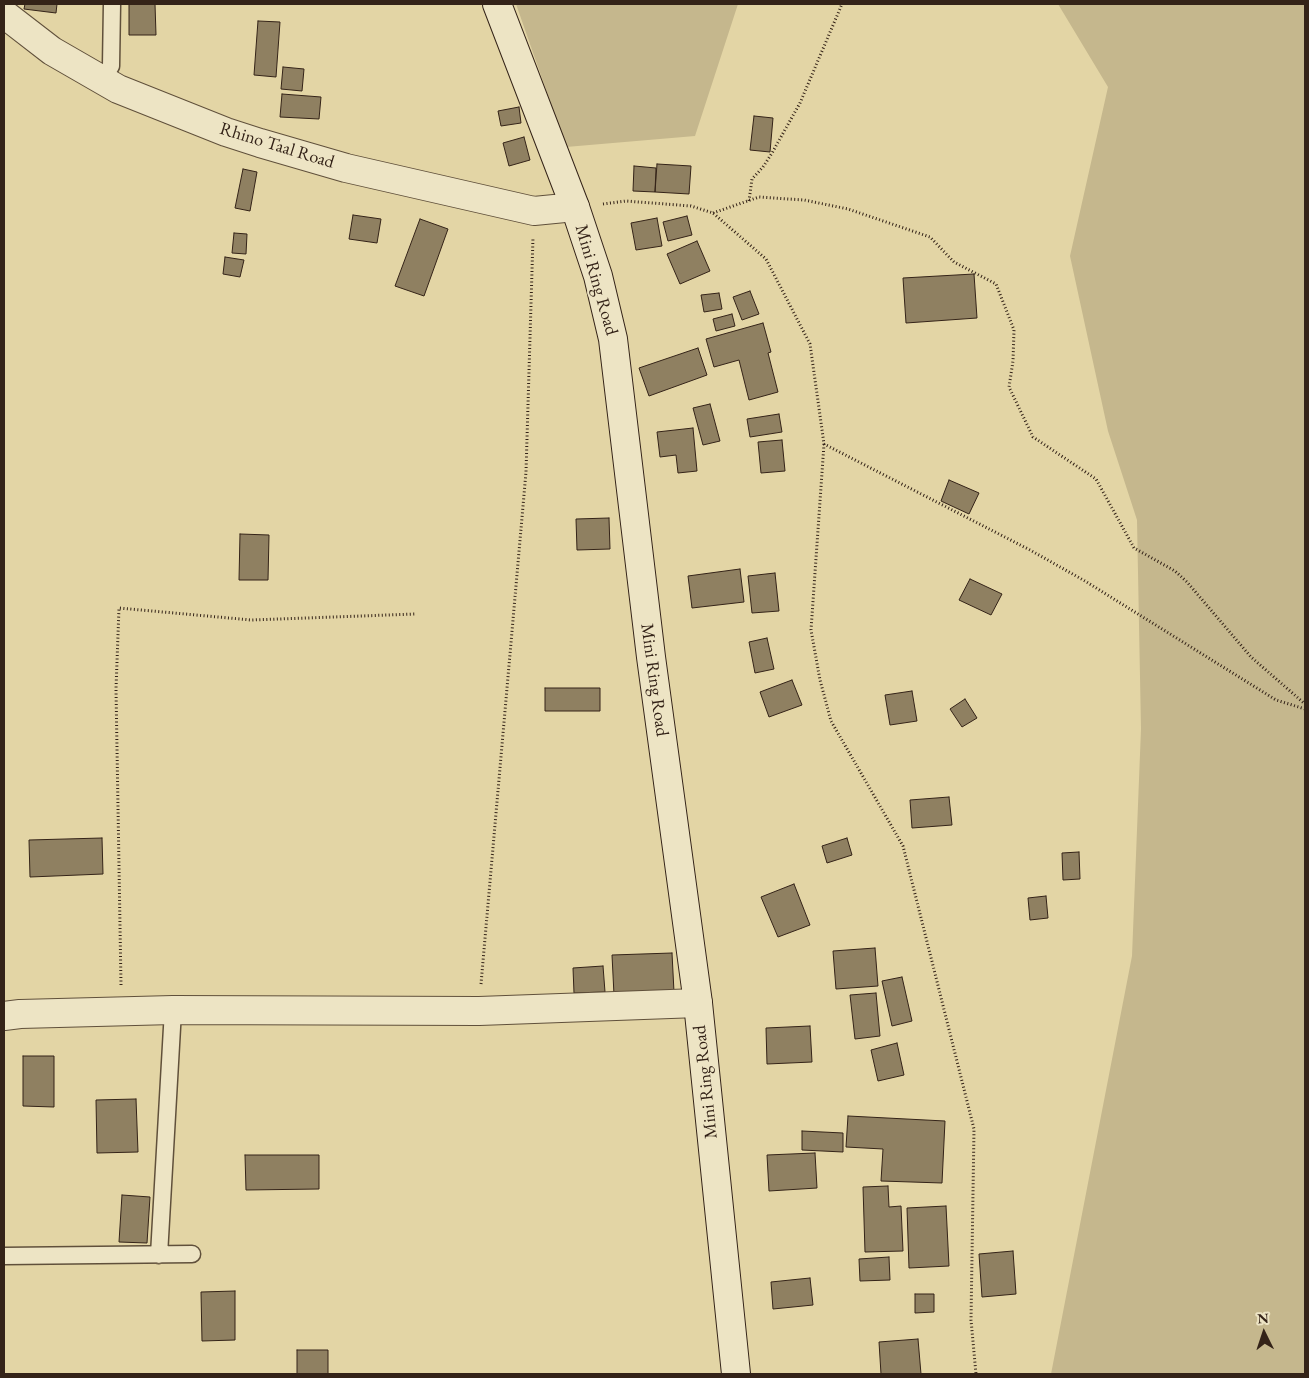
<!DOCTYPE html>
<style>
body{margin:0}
#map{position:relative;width:1309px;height:1378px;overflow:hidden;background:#e3d5a5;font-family:"EB Garamond",serif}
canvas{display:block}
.frame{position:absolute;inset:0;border:5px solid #342318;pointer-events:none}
.north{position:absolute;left:1239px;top:1308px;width:50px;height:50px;-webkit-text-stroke:4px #ede4c4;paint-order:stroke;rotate:356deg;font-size:14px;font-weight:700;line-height:20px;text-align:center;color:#342318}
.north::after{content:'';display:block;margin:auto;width:18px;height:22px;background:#342318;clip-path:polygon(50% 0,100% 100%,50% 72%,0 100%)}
</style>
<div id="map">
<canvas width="1309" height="1378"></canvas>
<div class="frame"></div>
<div class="north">N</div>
</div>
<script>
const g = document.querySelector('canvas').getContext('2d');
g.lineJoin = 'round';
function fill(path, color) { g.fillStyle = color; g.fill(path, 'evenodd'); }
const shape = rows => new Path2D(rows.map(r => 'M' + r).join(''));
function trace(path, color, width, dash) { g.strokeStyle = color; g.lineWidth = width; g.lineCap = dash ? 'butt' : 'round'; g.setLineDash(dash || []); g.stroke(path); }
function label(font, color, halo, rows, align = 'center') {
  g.font = font + ' "EB Garamond",serif'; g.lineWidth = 4; g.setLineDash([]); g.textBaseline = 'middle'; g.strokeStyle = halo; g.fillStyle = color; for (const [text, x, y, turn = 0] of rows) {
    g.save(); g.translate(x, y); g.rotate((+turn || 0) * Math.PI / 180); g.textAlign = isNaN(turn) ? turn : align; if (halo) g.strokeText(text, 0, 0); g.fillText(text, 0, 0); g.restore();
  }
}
const green = shape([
 [516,4,738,4,695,136,566,147],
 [1058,4,1305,4,1305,1374,1051,1374,1132,956,1141,729,1137,520,1108,431,1070,256,1108,87]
]);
const building = shape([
 [25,4,57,4,56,13,24,9,25,4],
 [129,4,155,4,156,35,129,35,129,4],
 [258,21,280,22,276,77,254,75,258,21],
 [283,67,304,69,302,91,281,89,283,67],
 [282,94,321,97,319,119,280,117,282,94],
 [519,107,521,123,501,126,498,111,519,107],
 [754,116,773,118,770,152,750,150,754,116],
 [524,137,530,160,509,166,503,143,524,137],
 [657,164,691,166,689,194,655,192,657,164],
 [634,166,656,168,655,192,633,191,634,166],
 [243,169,257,172,250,211,235,208,243,169],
 [353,215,381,219,377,243,349,239,353,215],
 [687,216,692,235,668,241,663,222,687,216],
 [657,218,662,246,636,250,631,223,657,218],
 [420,219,448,229,424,296,395,286,420,219],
 [234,233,247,234,246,254,232,253,234,233],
 [697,241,710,271,680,284,667,254,697,241],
 [225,257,244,260,240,277,223,274,225,257],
 [974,274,977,318,906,323,903,278,974,274],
 [750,291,759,314,742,320,733,297,750,291],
 [719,293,722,309,704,312,701,295,719,293],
 [732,314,735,326,716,331,713,319,732,314],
 [763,323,771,352,768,353,778,392,749,400,739,360,714,367,706,339,763,323],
 [698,348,707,375,649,396,639,368,698,348],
 [710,404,720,441,703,445,693,408,710,404],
 [779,414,782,432,750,437,747,419,779,414],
 [693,428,697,471,678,473,676,455,660,457,657,432,693,428],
 [782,440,785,471,761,473,758,442,782,440],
 [949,480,979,493,969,514,941,501,949,480],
 [609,518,610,549,577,550,576,519,609,518],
 [240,534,269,535,268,580,239,580,240,534],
 [740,569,744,602,692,608,688,576,740,569],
 [775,573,779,611,752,613,748,576,775,573],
 [970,579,1002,594,991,615,959,600,970,579],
 [767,638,774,669,755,673,749,642,767,638],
 [792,680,802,705,769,717,760,692,792,680],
 [545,688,600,688,600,711,545,711,545,688],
 [912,691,917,721,890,725,885,695,912,691],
 [965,699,977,718,962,727,950,709,965,699],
 [949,797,952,825,912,828,910,800,949,797],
 [102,838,103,874,30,877,29,840,102,838],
 [847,838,852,855,827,863,822,846,847,838],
 [1079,852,1080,879,1063,880,1062,853,1079,852],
 [794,884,810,925,778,937,761,897,794,884],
 [1046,896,1048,918,1030,920,1028,898,1046,896],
 [875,948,878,986,836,989,833,951,875,948],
 [672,953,674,992,614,995,612,955,672,953],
 [603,966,605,992,574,993,573,968,603,966],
 [902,977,912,1021,892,1026,882,981,902,977],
 [876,993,880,1036,855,1039,850,995,876,993],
 [810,1026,812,1062,767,1064,766,1028,810,1026],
 [897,1043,904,1075,878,1081,871,1050,897,1043],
 [23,1056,54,1056,54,1107,23,1106,23,1056],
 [136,1099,138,1152,97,1153,96,1100,136,1099],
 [848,1116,945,1121,942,1183,881,1181,883,1149,846,1147,848,1116],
 [802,1131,843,1133,843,1152,802,1150,802,1131],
 [815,1153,817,1188,769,1191,767,1155,815,1153],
 [245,1155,319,1155,319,1189,246,1190,245,1155],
 [888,1186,889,1207,901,1206,903,1251,865,1252,863,1187,888,1186],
 [122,1195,150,1197,147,1243,119,1242,122,1195],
 [946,1206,949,1266,909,1268,907,1208,946,1206],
 [1013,1251,1016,1294,982,1297,979,1254,1013,1251],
 [889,1257,890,1280,860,1281,859,1259,889,1257],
 [810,1278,813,1305,773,1309,771,1282,810,1278],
 [235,1291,235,1340,202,1341,201,1292,235,1291],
 [915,1294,934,1294,934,1312,915,1313,915,1294],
 [918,1339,921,1374,881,1374,879,1342,918,1339],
 [297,1350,328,1350,328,1374,297,1374,297,1350]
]);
const path = shape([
 [749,201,752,179,763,167,772,153,800,103,842,4],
 [603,204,626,201,691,206,713,213,766,259,810,344,824,444,1030,550,1085,581,1276,700,1305,709],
 [713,213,759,197,804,200,848,209,930,237,954,262,996,284,1014,330,1013,361,1009,387,1033,437,1096,479,1134,548,1175,571,1187,582,1251,657,1305,704],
 [824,444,811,630,820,680,831,721,903,846,974,1129,971,1320,976,1374],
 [481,984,526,472,533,237],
 [121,985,116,689,119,608,251,620,416,614]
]);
const service = shape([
 [102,80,111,66,112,4],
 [159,1255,173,1010],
 [4,1256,192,1254]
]);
const minor = shape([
 [4,1016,20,1014,173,1010,479,1011,698,1003]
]);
const tertiary = shape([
 [4,14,52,51,118,89,226,132,260,143,346,168,534,211,575,207]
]);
const secondary = shape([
 [497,4,575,207,598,276,613,339,651,657,698,1003,736,1374]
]);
const streetNames = [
 ["Rhino Taal Road",277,146,17],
 ["Mini Ring Road",596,280,74],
 ["Mini Ring Road",654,680,82],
 ["Mini Ring Road",706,1082,-96]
];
fill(green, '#c5b78d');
fill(building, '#8f8061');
trace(building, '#342318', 1);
trace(service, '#60503b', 19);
trace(minor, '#60503b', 30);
trace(tertiary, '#60503b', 30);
trace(secondary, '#342318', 30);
trace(path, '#342318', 3, [1, 2.5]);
trace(service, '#ede4c4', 16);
trace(minor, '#ede4c4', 28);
trace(tertiary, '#ede4c4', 28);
trace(secondary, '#ede4c4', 28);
label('18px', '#342318', '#ede4c4', streetNames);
</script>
